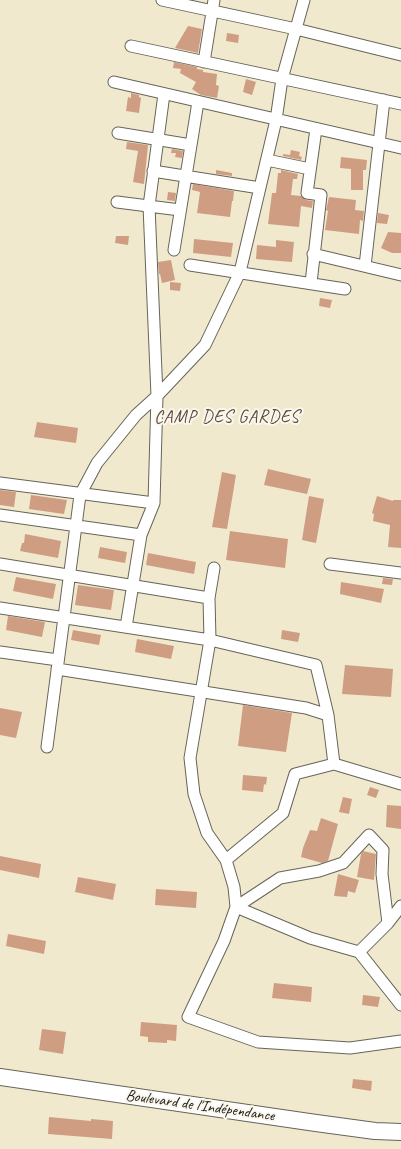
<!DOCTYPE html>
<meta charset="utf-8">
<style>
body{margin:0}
canvas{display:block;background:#f0e9ce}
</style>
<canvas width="401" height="1149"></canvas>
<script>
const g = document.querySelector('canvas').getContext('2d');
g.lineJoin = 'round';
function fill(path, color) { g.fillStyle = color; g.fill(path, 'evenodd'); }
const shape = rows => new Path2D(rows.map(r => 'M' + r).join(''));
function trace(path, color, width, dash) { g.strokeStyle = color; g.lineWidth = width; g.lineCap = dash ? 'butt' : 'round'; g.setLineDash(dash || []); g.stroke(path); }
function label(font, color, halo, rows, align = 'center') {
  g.font = font + ' Caveat,sans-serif'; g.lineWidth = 4; g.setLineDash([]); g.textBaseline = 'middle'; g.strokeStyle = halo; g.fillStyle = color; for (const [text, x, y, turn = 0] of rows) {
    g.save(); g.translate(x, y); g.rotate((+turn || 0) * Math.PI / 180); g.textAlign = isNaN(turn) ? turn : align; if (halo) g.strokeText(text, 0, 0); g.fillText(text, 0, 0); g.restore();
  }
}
const building = shape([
 [188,26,202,29,198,53,175,48],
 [227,33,239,35,238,43,226,41],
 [174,62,197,67,197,69,203,70,203,72,217,74,216,85,219,86,217,98,201,95,192,89,196,82,180,73,181,69,173,68],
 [246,79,256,82,252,95,243,92],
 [131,93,139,95,139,97,141,98,139,113,126,111,128,97,131,98],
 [127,142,148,145,144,184,133,182,138,151,126,149],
 [172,149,183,151,182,158,175,157,176,153,171,153],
 [291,150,300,152,299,156,302,157,301,160,283,156,283,154,290,155],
 [341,157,367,160,366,170,363,170,363,190,351,190,351,169,340,168],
 [216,170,232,173,232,176,216,174],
 [281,170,298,174,297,179,293,179,291,195,301,196,306,200,313,201,312,208,301,206,299,227,268,224,272,193,276,193,278,173,281,173],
 [193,184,234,191,233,201,232,201,230,217,197,213,200,192,192,190],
 [168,192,176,193,175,201,167,200],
 [329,197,356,200,355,210,364,211,363,221,360,220,359,234,325,230,328,211,326,210],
 [378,213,389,215,387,224,377,223],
 [388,232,401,233,401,253,392,253,381,248],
 [116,236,129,236,128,245,115,243],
 [194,239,233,243,231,257,193,253],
 [276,240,294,242,292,262,256,259,257,245,276,247],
 [171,260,175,280,162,283,160,274,159,274,158,262],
 [170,282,181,283,180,291,170,290],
 [320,298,332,300,330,308,319,306],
 [37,422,78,428,76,443,34,437],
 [268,469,311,479,307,494,264,485],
 [222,472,236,475,227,529,212,527],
 [0,490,16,492,14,507,0,505],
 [31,495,67,500,64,514,29,509],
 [309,496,324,499,316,543,302,540],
 [377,496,393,501,393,500,401,500,401,548,388,547,390,525,373,521,374,514,372,513],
 [230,531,288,539,285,568,226,560],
 [25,534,61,541,58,558,20,551,22,543,24,543],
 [100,547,127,552,125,563,98,558],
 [148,553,196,562,194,574,146,565],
 [16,577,56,584,53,599,13,591],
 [383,578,393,579,392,585,382,584],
 [341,582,384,589,381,603,340,594],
 [78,585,114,590,111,610,75,605],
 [8,616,45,622,42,637,6,630],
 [73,630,101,635,99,645,71,640],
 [282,630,300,633,298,642,281,639],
 [137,639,174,646,171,659,135,652],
 [345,665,393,669,391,697,342,694],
 [243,705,292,713,286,752,238,746],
 [0,708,22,712,16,738,0,735],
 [243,775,267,777,266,785,264,784,263,792,242,790],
 [370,787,379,790,376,798,367,795],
 [343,797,352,799,349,814,339,812],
 [387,805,401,806,401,829,386,827],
 [321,818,338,824,328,861,322,863,301,857,303,848,310,830,317,831],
 [363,851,376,854,374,880,357,877,361,854],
 [0,856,41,864,39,878,0,870],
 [338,874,359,880,355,893,348,891,347,897,334,896],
 [78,877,116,884,113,900,75,892],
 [156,889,197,892,196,908,155,905],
 [8,934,46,941,44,954,6,946],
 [274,983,312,987,311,1002,272,998],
 [363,995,380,997,378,1007,362,1005],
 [141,1022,177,1025,176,1041,167,1040,167,1043,148,1042,148,1037,140,1036],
 [42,1029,66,1032,63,1054,39,1050],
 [353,1079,372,1081,371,1091,352,1088],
 [49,1117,91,1121,91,1119,113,1121,112,1139,48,1134]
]);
const minor = shape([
 [162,0,296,29,401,55],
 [131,46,401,104],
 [204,62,214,0],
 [114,82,401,148],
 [118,133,191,145],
 [267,160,310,169],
 [153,171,260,188],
 [117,202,180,210],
 [174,250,198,102],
 [313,254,401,275],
 [190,265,345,289],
 [365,266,384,100],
 [311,283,321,195,307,193,316,129],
 [0,483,154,503,141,535,126,627],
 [154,503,157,396,149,206,164,94],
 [0,515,141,535],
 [0,564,209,598],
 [330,564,401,573],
 [214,568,209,598,210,640,190,758,194,794,207,833,226,860,234,887,236,907,224,941,188,1017,258,1042,350,1048,401,1041],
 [0,608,210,640,316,665,328,715,334,764,295,774,283,813,226,860],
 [0,652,58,660],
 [57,669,306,708,328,715],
 [47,747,80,495,97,463,136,415,157,396,205,345,240,272,276,120,282,79,304,0],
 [334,764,401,784],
 [369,835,383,850,382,874,388,923,359,952,310,938,236,907,280,878,319,871,343,863,369,835],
 [388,923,401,906],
 [359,952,401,1005]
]);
const highway = shape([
 [0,1077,316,1123,375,1131,401,1132]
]);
const streetNames = [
 ["Boulevard de l'Indépendance",200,1106,8]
];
const quarterNames = [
 ["CAMP DES GARDES",227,417]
];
fill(building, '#cf9e82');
trace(minor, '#66645a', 13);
trace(highway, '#66645a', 18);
trace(minor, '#fff', 11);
trace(highway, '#fff', 16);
label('16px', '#1c1c1c', '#fbf7ec', streetNames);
g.letterSpacing = '1px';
label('18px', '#5b4a40', '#fbf7ec', quarterNames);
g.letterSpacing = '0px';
</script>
